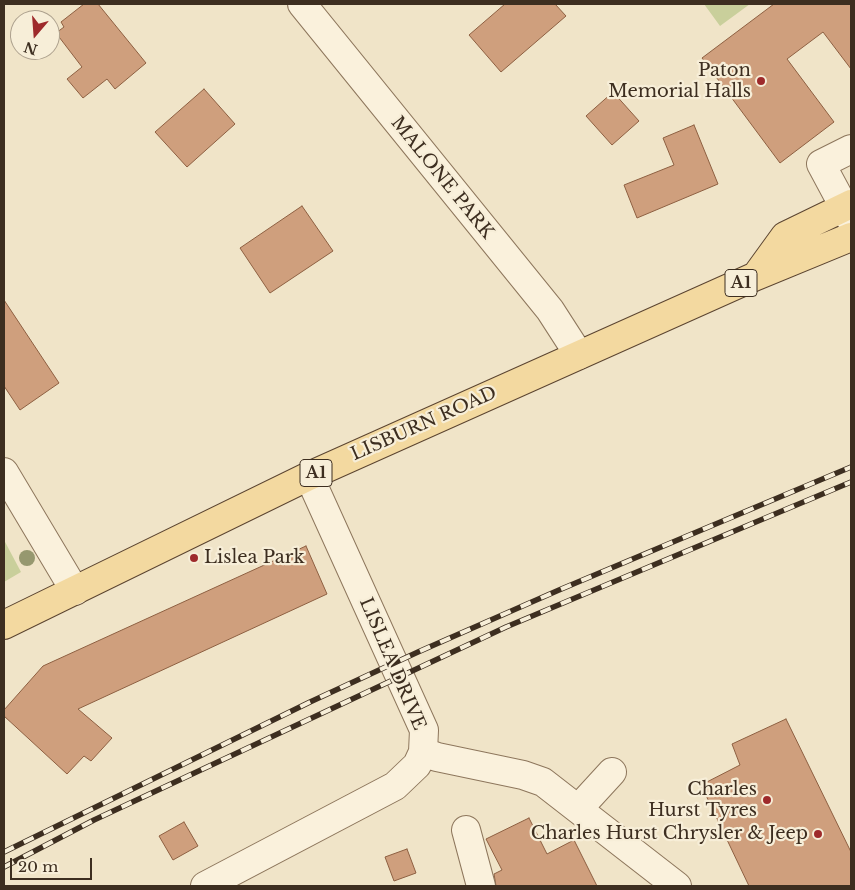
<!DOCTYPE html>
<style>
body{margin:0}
#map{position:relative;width:855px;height:890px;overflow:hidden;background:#f0e4c8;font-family:"Libre Baskerville",serif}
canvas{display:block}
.frame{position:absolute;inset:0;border:5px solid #3d2e20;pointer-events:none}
.north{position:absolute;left:10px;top:10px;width:50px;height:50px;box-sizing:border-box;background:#f7eed8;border:1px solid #ada18e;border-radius:50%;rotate:198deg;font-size:14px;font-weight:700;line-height:20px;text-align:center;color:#3d2e20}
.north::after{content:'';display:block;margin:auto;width:18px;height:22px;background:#9e2a2b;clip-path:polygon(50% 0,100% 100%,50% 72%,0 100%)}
.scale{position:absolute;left:10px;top:858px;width:82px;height:22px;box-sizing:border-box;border:2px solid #3d2e20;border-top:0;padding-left:6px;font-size:15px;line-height:18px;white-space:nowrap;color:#3d2e20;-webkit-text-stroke:4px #f7eed8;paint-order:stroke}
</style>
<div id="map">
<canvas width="855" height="890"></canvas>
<div class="frame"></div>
<div class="north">N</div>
<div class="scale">20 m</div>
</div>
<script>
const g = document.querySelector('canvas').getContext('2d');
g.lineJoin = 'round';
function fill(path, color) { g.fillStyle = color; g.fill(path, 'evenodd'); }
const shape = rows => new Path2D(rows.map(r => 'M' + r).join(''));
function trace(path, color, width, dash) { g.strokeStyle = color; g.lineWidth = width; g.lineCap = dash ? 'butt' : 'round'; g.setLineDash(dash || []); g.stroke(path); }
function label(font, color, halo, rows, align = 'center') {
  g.font = font + ' "Libre Baskerville",serif'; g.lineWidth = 4.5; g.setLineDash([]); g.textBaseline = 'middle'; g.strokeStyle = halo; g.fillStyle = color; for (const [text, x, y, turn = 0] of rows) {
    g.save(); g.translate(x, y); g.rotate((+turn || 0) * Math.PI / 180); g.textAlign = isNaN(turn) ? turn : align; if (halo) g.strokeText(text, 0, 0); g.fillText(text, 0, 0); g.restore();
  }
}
const green = shape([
 [704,4,750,4,720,26],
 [4,540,21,572,4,582]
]);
const building = shape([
 [84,4,98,4,146,63,115,89,107,79,83,98,67,79,82,67,56,33,64,27,61,22,84,4],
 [505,4,555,4,566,16,501,72,469,35,505,4],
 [774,4,851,4,851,69,823,32,787,59,834,122,780,163,702,58,774,4],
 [204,89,235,124,187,167,155,132,204,89],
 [613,92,639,121,612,145,586,116,613,92],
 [694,125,718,184,637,218,624,185,674,165,663,138,694,125],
 [302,206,333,251,270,293,240,248,302,206],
 [4,300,59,383,20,410,4,386,4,300],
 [306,546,327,594,78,709,112,738,91,761,84,756,67,774,4,716,4,710,43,666,306,546],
 [786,719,851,852,851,886,749,886,701,785,740,765,732,744,786,719],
 [529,818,547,854,574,840,597,886,496,886,494,874,502,870,486,839,529,818],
 [184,822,198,846,173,860,159,836,184,822],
 [407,849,416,873,394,881,385,857,407,849]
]);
const minor = shape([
 [302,4,550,310,579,355],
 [851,149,821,164,851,220],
 [4,472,75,591],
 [423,752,437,757,523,775,543,782,677,886],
 [579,808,612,772],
 [466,830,481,886],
 [205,886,395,786,417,765,423,752,424,730,309,476]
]);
const major = shape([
 [756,276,785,236,851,204],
 [4,625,309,476,756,276,851,237]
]);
const rail = shape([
 [4,852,310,702,418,652,559,590,851,467],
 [4,867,94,820,506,627,851,482]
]);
const trees = [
 [27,558]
];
const markers = [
 [761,81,5,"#9e2a2b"],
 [194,558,5,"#9e2a2b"],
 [767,800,5,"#9e2a2b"],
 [818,834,5,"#9e2a2b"]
];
const shields = [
 [741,283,32],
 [316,473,32]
];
const shieldNames = [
 ["A1",741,283],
 ["A1",316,473]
];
const poiNames = [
 ["Paton",751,71],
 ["Memorial Halls",751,92],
 ["Lislea Park",204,558,"left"],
 ["Charles",757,790],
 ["Hurst Tyres",757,811],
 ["Charles Hurst Chrysler & Jeep",808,834]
];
const streetNames = [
 ["MALONE PARK",442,178,51],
 ["LISBURN ROAD",424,424,-24],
 ["LISLEA DRIVE",392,664,67]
];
fill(green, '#c9cf9b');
fill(building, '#cf9f7d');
trace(building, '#8d5f41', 1);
trace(minor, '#8d765c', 30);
trace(major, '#5b4430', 30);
trace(minor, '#faf1dc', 28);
trace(major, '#f3d9a0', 28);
trace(rail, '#3d2e20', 5.5);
trace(rail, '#f7eed8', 4, [11]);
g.fillStyle = '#96986f';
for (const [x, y] of trees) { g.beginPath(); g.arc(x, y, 8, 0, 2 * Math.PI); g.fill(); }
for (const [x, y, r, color] of markers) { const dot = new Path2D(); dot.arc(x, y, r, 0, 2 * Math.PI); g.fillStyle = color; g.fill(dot); trace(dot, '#f7eed8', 2); }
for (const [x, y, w] of shields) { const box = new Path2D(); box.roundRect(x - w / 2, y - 13.5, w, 27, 4); g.fillStyle = '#f7eed8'; g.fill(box); trace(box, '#3d2e20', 1); }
label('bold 16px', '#3d2e20', null, shieldNames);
label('18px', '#3d2e20', '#f7eed8', poiNames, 'right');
label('18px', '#3d2e20', '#f7eed8', streetNames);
</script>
